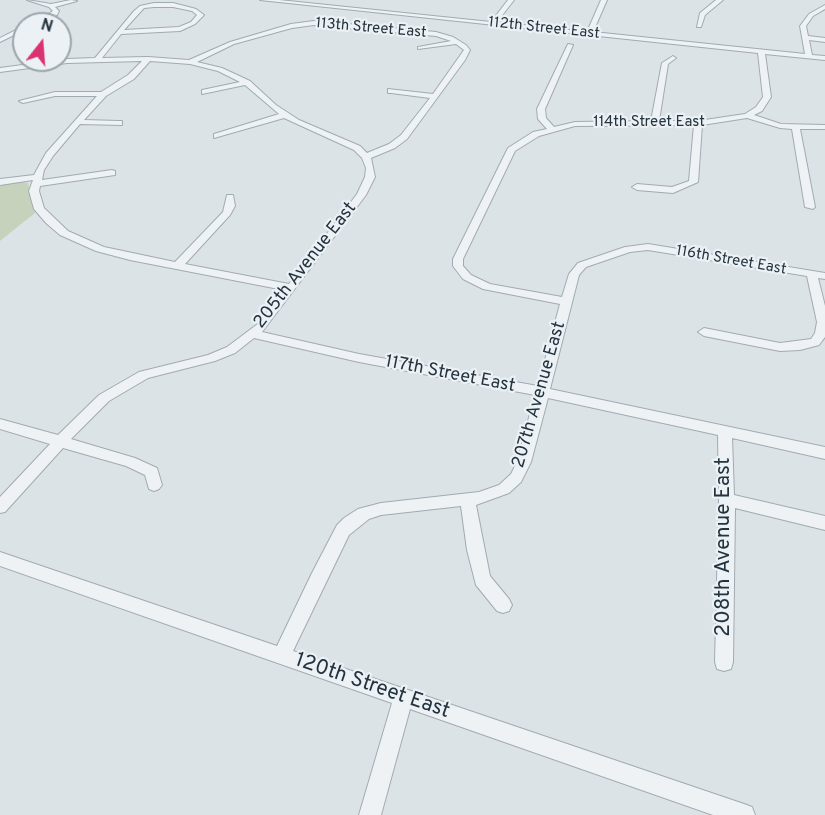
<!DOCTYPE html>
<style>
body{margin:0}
#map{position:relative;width:825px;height:815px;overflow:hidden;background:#dbe3e7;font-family:Overpass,sans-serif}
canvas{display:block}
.north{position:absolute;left:12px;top:12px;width:60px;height:60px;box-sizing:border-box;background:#ebf1f5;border:2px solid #9ba5ac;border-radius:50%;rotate:17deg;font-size:16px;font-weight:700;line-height:24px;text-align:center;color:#24343f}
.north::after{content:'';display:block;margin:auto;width:21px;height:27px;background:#da3372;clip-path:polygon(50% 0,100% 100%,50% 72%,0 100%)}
</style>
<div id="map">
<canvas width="825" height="815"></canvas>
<div class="north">N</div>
</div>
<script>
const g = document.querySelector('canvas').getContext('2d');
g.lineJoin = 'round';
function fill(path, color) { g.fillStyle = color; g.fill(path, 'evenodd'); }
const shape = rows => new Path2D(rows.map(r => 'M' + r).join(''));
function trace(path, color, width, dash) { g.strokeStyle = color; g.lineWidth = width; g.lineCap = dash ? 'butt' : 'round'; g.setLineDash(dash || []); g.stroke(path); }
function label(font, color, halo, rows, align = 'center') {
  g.font = font + ' Overpass,sans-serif'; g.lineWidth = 4.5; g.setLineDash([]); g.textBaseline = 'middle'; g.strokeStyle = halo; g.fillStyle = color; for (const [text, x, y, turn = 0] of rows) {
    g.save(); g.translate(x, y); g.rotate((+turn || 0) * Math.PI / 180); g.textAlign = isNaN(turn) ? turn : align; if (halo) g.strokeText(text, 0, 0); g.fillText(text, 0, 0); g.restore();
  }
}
const green = shape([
 [19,182,28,183,35,213,0,241,0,184]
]);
const minor = shape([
 [27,0,51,4,71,0,77,1,55,7,59,11,57,15,40,24,32,24,53,11,49,7,27,0],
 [260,0,279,0,491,22,508,0,514,0,497,22,587,32,601,0,607,0,593,32,805,54,800,26,809,14,825,5,825,9,813,16,806,26,808,36,825,38,825,42,809,40,812,55,825,56,825,60,765,54,771,97,762,111,754,115,781,124,825,125,825,129,800,129,815,207,813,209,805,207,792,129,780,128,747,118,702,125,698,182,673,193,637,190,632,187,637,184,672,187,689,181,694,125,575,126,539,136,515,151,463,259,463,266,471,275,490,284,562,297,569,274,578,263,625,247,648,244,825,273,825,279,818,278,825,306,825,337,819,345,800,350,780,351,704,336,698,332,704,328,780,343,811,339,815,333,817,322,807,276,648,250,630,252,586,267,579,275,550,389,825,447,825,459,732,438,734,495,825,516,825,530,735,508,733,662,731,669,724,671,717,669,715,662,719,500,718,435,548,398,531,462,521,482,509,493,476,505,490,576,509,599,512,605,509,611,503,613,497,611,476,585,467,550,461,506,381,515,369,519,349,535,293,651,744,804,752,807,755,815,713,815,410,709,381,815,359,815,392,703,0,566,0,552,277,646,312,573,337,525,344,518,358,509,381,503,479,492,499,485,511,474,517,462,535,395,359,362,254,338,235,353,215,361,148,378,109,401,71,439,135,458,157,468,162,485,159,489,154,491,149,489,145,475,126,466,63,448,5,512,0,513,0,497,50,444,0,429,0,419,58,435,99,395,139,372,208,355,227,347,259,323,284,290,130,260,96,251,60,235,46,223,34,209,29,191,33,180,0,185,0,179,34,175,46,153,97,96,55,96,23,103,19,101,55,92,101,92,128,75,142,61,67,63,0,72,0,68,67,59,95,58,134,11,140,6,154,3,173,3,196,9,204,15,195,24,180,31,121,34,102,58,148,57,189,60,230,42,291,24,314,21,436,32,453,37,466,45,470,50,465,60,407,139,395,148,371,158,375,177,366,195,262,332,359,354,538,386,560,304,483,289,463,279,453,266,453,259,508,148,533,132,547,129,538,119,537,109,568,44,573,45,545,109,546,118,554,127,575,122,651,121,662,63,673,56,676,58,668,64,659,121,698,121,745,114,756,107,763,97,758,53,260,0],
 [154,7,173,7,192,11,197,15,191,22,179,27,124,30,144,8,154,7],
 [314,25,436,36,451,41,418,47,418,49,456,44,464,50,433,94,388,89,388,93,391,93,430,98,401,135,389,144,367,153,360,146,299,120,276,105,250,81,222,68,197,62,234,44,292,28,314,25],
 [150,61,190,64,218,71,240,82,202,90,202,94,245,85,279,114,214,134,214,138,284,118,354,150,362,158,366,168,365,177,357,194,289,284,185,264,230,215,235,206,233,195,227,195,223,212,175,262,104,247,68,231,44,208,39,191,40,186,115,175,115,171,112,170,42,180,44,170,53,156,80,124,122,125,122,121,119,121,84,120,106,96,134,79,150,61],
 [716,0,723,0,705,15,701,27,697,27,700,13,716,0],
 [24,26,24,30,0,42,0,38,24,26]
]);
const farStreetnames = [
 ["113th Street East",371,29,5],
 ["112th Street East",544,29,6],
 ["114th Street East",649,123],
 ["116th Street East",731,261,10]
];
const streetNames = [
 ["205th Avenue East",306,266,-52],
 ["117th Street East",450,375,11],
 ["207th Avenue East",540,395,-74]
];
const nearStreetnames = [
 ["208th Avenue East",725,547,-90],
 ["120th Street East",372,687,19]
];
fill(green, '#c6d2bc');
trace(minor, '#a0abb1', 2);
fill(minor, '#eef2f5');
label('15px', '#24343f', '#ebf1f5', farStreetnames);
label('18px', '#24343f', '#ebf1f5', streetNames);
label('21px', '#24343f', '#ebf1f5', nearStreetnames);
</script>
